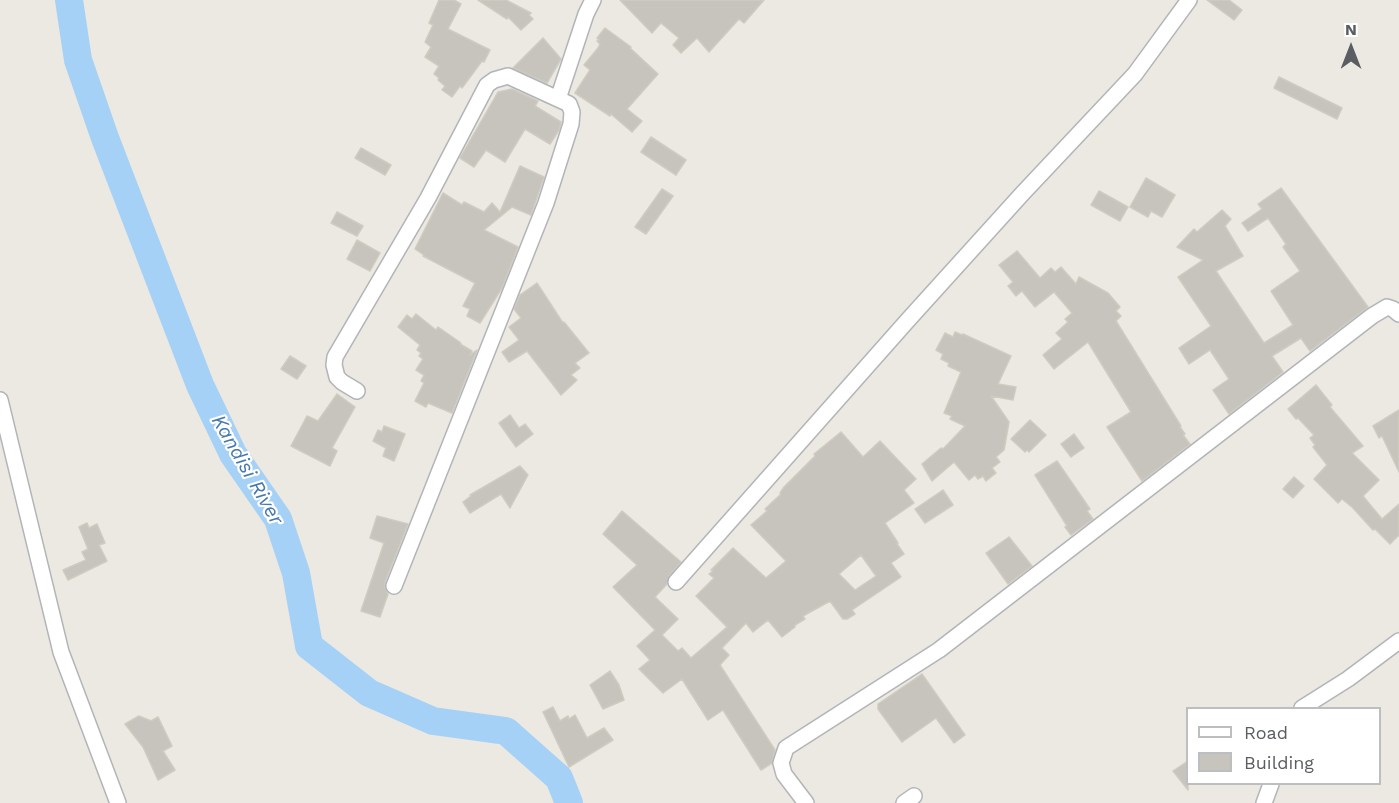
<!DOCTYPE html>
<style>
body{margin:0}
#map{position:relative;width:1399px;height:803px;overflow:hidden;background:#ebe9e1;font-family:"Work Sans",sans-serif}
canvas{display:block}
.legend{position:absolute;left:1186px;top:707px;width:195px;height:78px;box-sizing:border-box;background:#fff;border:2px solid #bdbec0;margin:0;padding:8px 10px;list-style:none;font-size:18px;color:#5a5d61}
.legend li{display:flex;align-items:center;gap:12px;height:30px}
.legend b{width:30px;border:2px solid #bdbec0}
.north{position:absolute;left:1321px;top:18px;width:60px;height:60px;-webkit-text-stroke:4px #fff;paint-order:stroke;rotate:0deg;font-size:16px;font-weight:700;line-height:24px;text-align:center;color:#5a5d61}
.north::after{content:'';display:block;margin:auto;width:21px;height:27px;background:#5a5d61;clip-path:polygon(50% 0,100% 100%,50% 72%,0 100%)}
</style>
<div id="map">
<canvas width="1399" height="803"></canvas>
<ul class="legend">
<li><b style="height:8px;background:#fff"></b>Road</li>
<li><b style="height:16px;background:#c7c4be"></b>Building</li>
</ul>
<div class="north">N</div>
</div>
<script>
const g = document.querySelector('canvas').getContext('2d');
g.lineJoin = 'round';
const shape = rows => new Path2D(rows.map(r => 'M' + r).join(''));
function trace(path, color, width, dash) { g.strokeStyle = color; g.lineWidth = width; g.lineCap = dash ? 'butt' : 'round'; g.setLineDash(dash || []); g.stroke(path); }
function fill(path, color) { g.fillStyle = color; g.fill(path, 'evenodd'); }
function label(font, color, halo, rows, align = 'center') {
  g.font = font + ' "Work Sans",sans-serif'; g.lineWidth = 4.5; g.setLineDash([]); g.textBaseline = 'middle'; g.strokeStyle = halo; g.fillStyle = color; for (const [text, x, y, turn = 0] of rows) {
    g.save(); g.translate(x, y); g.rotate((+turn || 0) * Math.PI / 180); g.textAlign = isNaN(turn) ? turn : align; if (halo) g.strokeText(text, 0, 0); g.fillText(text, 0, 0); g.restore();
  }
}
const river = shape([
 [69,0,78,60,105,138,200,385,233,454,278,519,296,573,309,646,369,693,433,721,506,731,559,778,569,803]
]);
const building = shape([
 [439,0,454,0,461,4,448,29,490,50,484,62,482,61,462,88,460,86,452,97,442,90,445,86,438,80,439,78,434,74,439,66,425,57,431,47,425,42,433,25,429,23,439,0],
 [478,0,506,0,531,13,529,15,533,19,521,30,508,17,507,19,478,0],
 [620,0,764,0,744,23,739,19,709,52,697,38,681,53,673,45,679,38,661,23,652,33,620,0],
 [1207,0,1229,0,1242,10,1234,20,1207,0],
 [605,28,631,47,630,48,658,74,627,109,642,121,632,132,611,114,610,116,575,93,590,70,584,65,598,48,600,44,597,41,599,40,597,38,605,28],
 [543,38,561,59,547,83,513,68,543,38],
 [1279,77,1342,108,1337,119,1274,88,1279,77],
 [512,89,538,101,535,106,561,122,559,130,550,144,525,129,505,162,486,150,474,167,460,158,498,92,512,89],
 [651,137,686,160,676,175,641,152,651,137],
 [361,148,391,165,385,175,355,158,361,148],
 [520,166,544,177,531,215,512,207,484,230,518,247,502,288,480,323,467,316,470,309,463,306,475,283,423,256,424,255,415,249,443,193,462,205,464,202,484,212,492,203,500,212,520,166],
 [1146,178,1175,195,1162,217,1151,211,1148,217,1130,207,1146,178],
 [1281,188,1368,307,1310,351,1301,338,1272,356,1283,372,1229,414,1213,390,1229,379,1210,350,1189,364,1179,348,1211,326,1178,277,1203,260,1177,247,1194,229,1197,232,1222,210,1231,219,1225,226,1243,256,1216,271,1264,343,1293,325,1271,291,1300,271,1283,247,1286,244,1268,218,1248,231,1242,223,1262,209,1258,204,1281,188],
 [662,189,673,196,646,234,635,227,662,189],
 [1099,191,1128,207,1120,221,1091,205,1099,191],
 [337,212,363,226,357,236,331,223,337,212],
 [357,240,380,253,370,271,347,259,357,240],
 [1017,251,1040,278,1051,268,1055,272,1061,267,1076,284,1079,277,1108,293,1120,307,1116,311,1121,316,1116,321,1181,426,1180,427,1185,434,1183,435,1190,444,1142,481,1107,427,1131,412,1088,342,1054,369,1043,355,1062,339,1056,333,1068,322,1065,319,1072,313,1054,292,1035,307,1022,291,1016,296,1008,286,1013,282,999,265,1017,251],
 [537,283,563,323,564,322,589,353,575,363,580,368,571,375,577,380,561,395,527,351,509,362,502,352,519,340,509,327,521,318,514,309,520,295,537,283],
 [416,314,436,330,438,327,461,343,460,344,472,351,470,355,477,350,452,413,428,403,426,407,415,401,424,383,421,381,424,375,416,370,423,359,419,356,421,353,417,350,420,345,398,327,407,315,412,319,416,314],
 [955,332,962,335,963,334,1011,356,998,384,1016,387,1013,400,991,396,1009,422,1004,450,996,457,1000,462,992,468,996,473,986,481,983,476,978,479,975,475,969,480,954,462,932,481,922,464,941,448,943,449,965,426,950,419,952,416,944,413,961,372,948,366,949,363,941,359,943,354,936,350,945,333,953,337,955,332],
 [290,356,306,366,297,379,281,369,290,356],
 [1316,385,1332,405,1330,407,1363,446,1352,453,1379,480,1363,496,1382,519,1399,504,1399,535,1390,544,1375,529,1373,530,1352,507,1342,499,1338,503,1314,479,1327,465,1313,447,1315,445,1310,438,1314,435,1298,418,1296,419,1288,409,1316,385],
 [337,394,355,407,332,448,337,451,330,466,291,446,307,416,318,421,337,394],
 [1399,410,1399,472,1382,436,1379,438,1373,426,1399,410],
 [510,415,519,428,525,424,533,434,516,447,499,423,510,415],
 [1030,420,1046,435,1029,452,1027,450,1025,452,1011,439,1030,420],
 [384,426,405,434,394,461,383,456,386,448,373,441,378,430,382,432,384,426],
 [841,432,863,457,880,441,916,479,904,490,914,503,885,523,898,543,897,544,904,554,891,563,901,577,852,610,855,614,847,619,843,619,830,601,803,616,805,619,795,625,795,627,782,637,768,620,753,632,746,623,722,648,729,655,720,665,775,750,772,763,761,770,723,710,708,720,682,679,663,693,639,669,650,660,637,646,655,630,613,587,637,565,603,534,622,511,681,562,669,576,667,584,655,597,678,619,662,635,678,651,682,648,691,658,727,627,696,596,714,578,709,574,713,571,711,570,733,548,766,578,786,561,751,525,767,511,765,509,781,494,780,493,784,487,815,456,814,454,841,432],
 [861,555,876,576,855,590,839,574,861,555],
 [1074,434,1084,448,1071,457,1061,444,1074,434],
 [1057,461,1090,509,1087,511,1093,519,1071,535,1065,527,1067,526,1035,475,1057,461],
 [520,466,528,475,510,508,501,494,470,513,463,502,471,496,470,495,520,466],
 [1294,477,1304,486,1293,498,1283,489,1294,477],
 [943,490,953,505,925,523,915,509,943,490],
 [377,516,408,524,385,582,385,588,388,594,380,617,361,611,384,543,370,538,377,516],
 [87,523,89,528,97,524,105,543,99,545,107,561,68,580,63,570,86,560,82,552,88,549,79,527,87,523],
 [1009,537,1032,566,1008,584,986,553,1009,537],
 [610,671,619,685,624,700,603,709,590,685,610,671],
 [922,674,965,735,954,743,936,718,902,742,878,709,878,704,922,674],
 [553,707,560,721,568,716,569,719,575,715,587,738,604,728,613,740,569,767,543,712,553,707],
 [139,716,151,721,158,717,172,746,163,751,175,770,158,780,143,747,125,724,139,716],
 [1188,761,1188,790,1173,771,1188,761]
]);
const street = shape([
 [558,99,586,14,593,0],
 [357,391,342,382,337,377,334,365,335,357,428,198,487,85,494,80,508,76,569,104,572,112,571,124,546,203,394,586],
 [0,400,61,652,118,803],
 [676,582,908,320,1022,194,1135,74,1189,0],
 [1302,708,1348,679,1399,641],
 [806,803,784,774,781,763,786,748,939,650,1372,316,1387,307,1393,309,1399,314],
 [904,803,914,796],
 [1264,803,1271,784]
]);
const waterNames = [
 ["Kandisi River",247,470,60]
];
trace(river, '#a6d1f6', 28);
fill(building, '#c7c4be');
trace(building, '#cfcbc0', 1.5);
trace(street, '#b2b4b8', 18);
trace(street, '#fff', 15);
label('italic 20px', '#4978ae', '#fff', waterNames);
</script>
